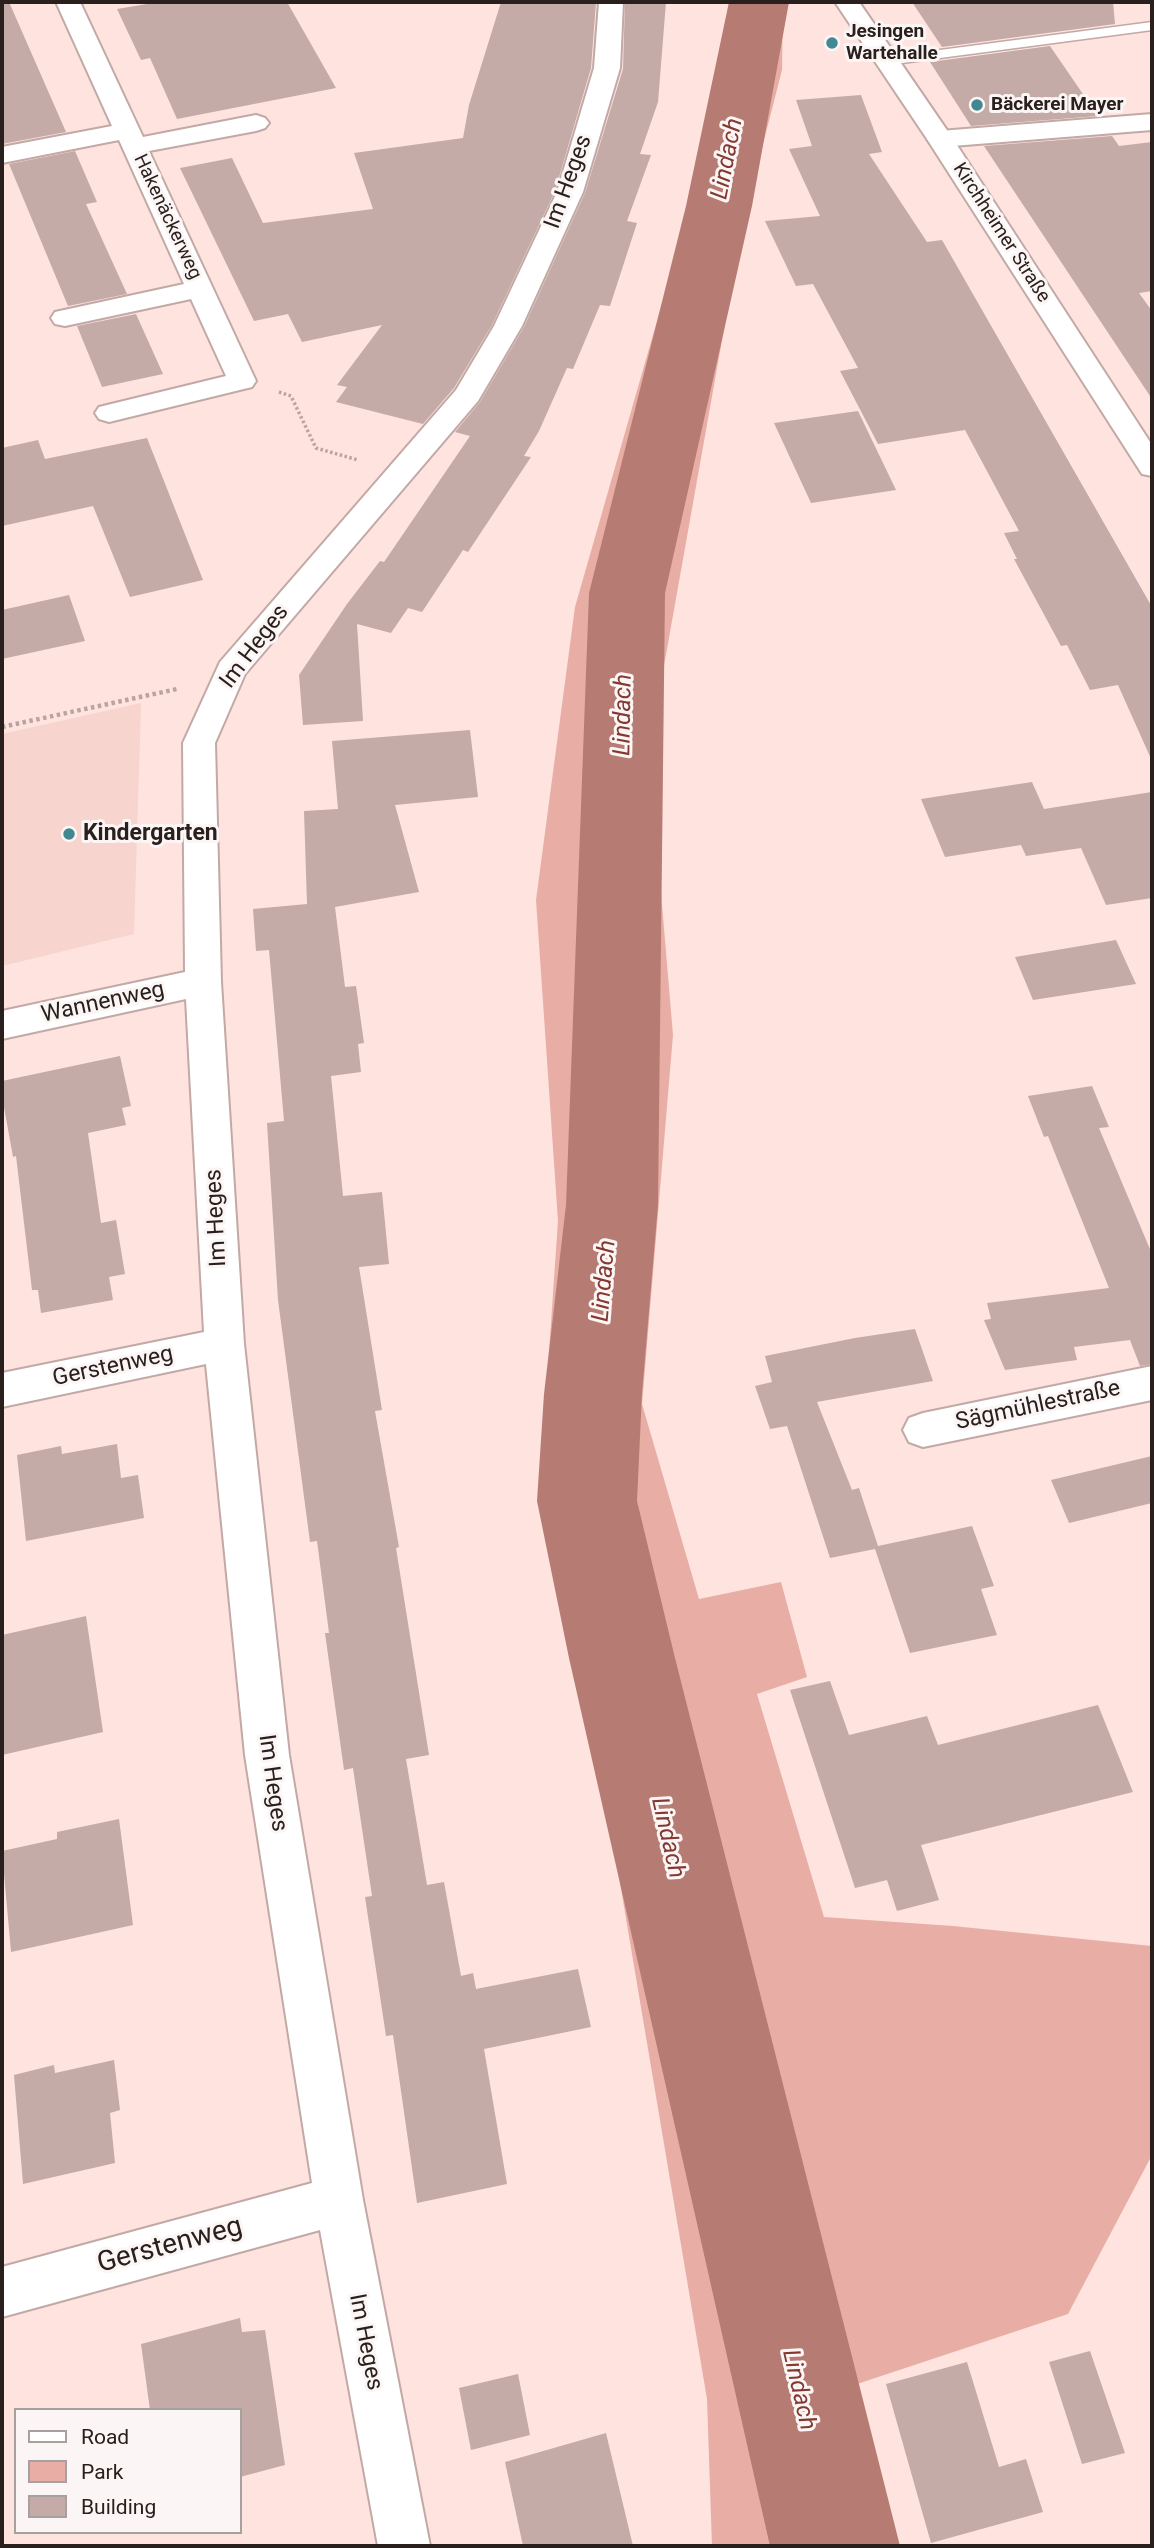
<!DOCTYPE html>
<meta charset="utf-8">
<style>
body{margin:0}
#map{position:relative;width:1154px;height:2548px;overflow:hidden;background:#fee3df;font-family:Roboto,sans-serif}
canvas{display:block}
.frame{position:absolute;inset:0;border:4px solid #29201e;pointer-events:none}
.legend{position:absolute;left:14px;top:2408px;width:228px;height:126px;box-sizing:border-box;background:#fbf6f5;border:2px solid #a7a09f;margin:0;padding:9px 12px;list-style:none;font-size:21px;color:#29201e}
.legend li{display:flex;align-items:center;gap:14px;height:35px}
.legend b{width:35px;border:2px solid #a7a09f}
</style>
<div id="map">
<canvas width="1154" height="2548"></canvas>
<div class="frame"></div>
<ul class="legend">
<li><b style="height:9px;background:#fff"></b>Road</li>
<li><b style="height:19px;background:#e8aea5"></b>Park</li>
<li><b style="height:19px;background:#c4aba7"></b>Building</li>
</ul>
</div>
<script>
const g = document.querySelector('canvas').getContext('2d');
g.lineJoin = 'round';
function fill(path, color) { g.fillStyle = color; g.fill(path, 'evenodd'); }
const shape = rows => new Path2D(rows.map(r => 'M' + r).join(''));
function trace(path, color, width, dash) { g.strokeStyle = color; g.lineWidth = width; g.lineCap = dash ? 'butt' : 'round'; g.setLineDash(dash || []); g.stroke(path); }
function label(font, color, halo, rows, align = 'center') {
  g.font = font + ' Roboto,sans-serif'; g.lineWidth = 6; g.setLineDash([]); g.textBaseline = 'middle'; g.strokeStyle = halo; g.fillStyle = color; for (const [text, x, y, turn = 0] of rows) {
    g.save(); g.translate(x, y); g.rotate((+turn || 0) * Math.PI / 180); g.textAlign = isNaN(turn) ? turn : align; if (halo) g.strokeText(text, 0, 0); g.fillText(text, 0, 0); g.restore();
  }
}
const built = shape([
 [141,703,134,934,2,966,2,734]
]);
const green = shape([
 [725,2,783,2,782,70,759,160,705,153,739,5],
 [673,265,734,273,649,750,673,1035,642,1404,699,1599,781,1582,807,1677,757,1694,824,1917,953,1926,1152,1946,1152,2155,1068,2314,839,2390,873,2546,712,2546,707,2399,602,1776,541,1468,558,1221,536,900,575,607]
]);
const river = shape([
 [729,2,789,2,752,206,665,593,658,1205,642,1394,637,1501,675,1658,900,2546,770,2546,569,1658,537,1501,544,1394,566,1205,589,593,686,206,729,2]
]);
const building = shape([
 [2,2,9,2,66,132,2,144],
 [159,2,287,2,336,88,177,119,150,58,141,60,117,9],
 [501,2,596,2,591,68,555,191,492,325,454,388,423,424,336,402,347,387,337,385,382,325,302,342,288,314,254,321,180,168,232,158,263,223,373,209,354,153,463,138,469,105],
 [625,2,666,2,658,102,640,154,651,155,627,221,637,223,610,306,600,305,573,369,567,368,539,431,524,456,531,457,468,552,463,550,422,612,408,608,391,633,357,624,363,721,303,725,299,675,347,604,380,561,384,562,470,436,455,432,480,402,524,327,585,193,623,69],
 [912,2,1113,2,1115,24,942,47],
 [1050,46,1098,116,971,126,930,62],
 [861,95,882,152,869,154,927,242,942,240,1152,607,1152,761,1118,685,1090,690,1067,645,1061,646,1014,559,1017,559,1004,533,1019,531,965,430,878,444,840,371,858,368,813,284,796,286,765,221,820,216,789,149,812,146,796,100],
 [1112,136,1119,146,1152,142,1152,291,1139,293,1152,311,1152,399,984,146],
 [75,151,97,202,86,204,127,294,68,306,9,164],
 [136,314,163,374,102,387,77,326],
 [858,411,896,490,811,503,774,423],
 [147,438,203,580,130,597,93,506,2,526,2,448,38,440,45,459],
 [69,595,85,641,2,659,2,610],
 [470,730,478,797,395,805,419,892,335,907,345,987,356,986,364,1043,358,1044,361,1072,331,1076,343,1196,382,1192,389,1264,359,1267,382,1410,375,1411,399,1547,396,1548,429,1755,406,1759,427,1885,444,1882,461,1976,473,1973,476,1989,578,1969,591,2027,484,2049,507,2184,417,2203,393,2035,386,2036,365,1897,372,1896,353,1768,344,1770,325,1633,329,1633,317,1541,310,1542,278,1300,267,1123,284,1121,269,950,256,951,253,909,307,904,304,811,338,809,332,741],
 [1032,782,1044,809,1152,792,1152,898,1106,905,1081,848,1026,856,1021,845,945,857,921,799],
 [1116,940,1136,984,1033,1000,1015,957],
 [120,1056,131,1106,122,1108,126,1125,88,1133,101,1223,116,1220,125,1274,109,1277,113,1300,41,1313,38,1290,32,1290,16,1156,13,1157,2,1096,2,1081],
 [1092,1086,1109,1127,1099,1128,1152,1254,1152,1364,1140,1366,1130,1340,1074,1347,1077,1360,1005,1370,984,1320,991,1319,987,1303,1109,1288,1048,1136,1044,1137,1028,1096],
 [915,1329,933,1381,817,1402,852,1490,859,1488,878,1546,972,1526,994,1586,981,1589,997,1635,910,1653,875,1549,830,1558,787,1426,770,1429,755,1386,772,1382,765,1356,855,1338],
 [117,1444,121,1478,138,1475,144,1518,26,1541,17,1455,61,1446,62,1454],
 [1152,1456,1152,1503,1069,1523,1051,1480],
 [86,1616,103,1732,2,1755,2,1635],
 [830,1681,849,1735,927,1716,938,1745,1098,1705,1133,1792,921,1845,939,1900,897,1911,887,1880,855,1888,790,1690],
 [119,1819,133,1925,11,1952,2,1851,57,1839,57,1832],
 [114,2060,120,2110,110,2113,115,2163,23,2184,14,2075,54,2065,55,2073],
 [240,2318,242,2332,265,2330,285,2465,240,2477,240,2410,150,2410,141,2344],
 [1090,2351,1125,2453,1082,2464,1049,2362],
 [967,2362,999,2467,1026,2459,1043,2512,931,2543,886,2384],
 [518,2374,530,2435,471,2450,459,2388],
 [606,2433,633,2546,523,2546,505,2462]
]);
const pathFar1 = shape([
 [279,392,291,396,316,448,358,460]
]);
const path = shape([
 [2,727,177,689]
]);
const lane = shape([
 [1152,22,1152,30,887,65,880,61,887,57,1152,22]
]);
const street = shape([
 [56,2,80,2,143,137,256,115,265,118,269,123,265,128,256,131,149,151,256,381,252,387,109,422,99,419,95,413,99,407,226,376,191,299,65,326,55,324,51,318,55,312,184,284,119,140,2,163,2,147,112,126,56,2],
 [599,2,623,2,620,68,583,192,522,326,478,401,245,674,215,743,221,982,244,1344,289,1755,363,2200,430,2546,378,2546,320,2230,2,2317,2,2267,312,2183,245,1755,206,1364,2,1407,2,1373,204,1332,186,999,2,1039,2,1011,185,972,183,743,220,662,456,390,494,326,557,192,594,68,599,2],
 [1152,114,1152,130,940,147,931,144,927,139,931,134,940,131,1152,114],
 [1152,1366,1152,1400,923,1447,909,1442,903,1430,909,1418,923,1413,1152,1366]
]);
const secondary = shape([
 [835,2,859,2,953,139,1152,445,1152,476,1142,474,927,139,835,2]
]);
const markers = [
 [832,43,7,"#428892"],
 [977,105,7,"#428892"],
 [69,834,7,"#428892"]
];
const farPoinames = [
 ["Jesingen",846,32],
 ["Wartehalle",846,54],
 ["Bäckerei Mayer",991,105]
];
const farStreetnames = [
 ["Hakenäckerweg",167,217,65],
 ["Kirchheimer Straße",1001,233,57]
];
const streetNames = [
 ["Im Heges",569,182,-70],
 ["Im Heges",255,647,-53],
 ["Wannenweg",103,1003,-12],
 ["Im Heges",217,1218,-93],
 ["Gerstenweg",113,1367,-12],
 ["Sägmühlestraße",1038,1406,-12],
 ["Im Heges",272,1783,82],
 ["Im Heges",365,2342,79]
];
const poiNames = [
 ["Kindergarten",83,834]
];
const waterNames = [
 ["Lindach",728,159,-79],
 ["Lindach",624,715,-89],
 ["Lindach",605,1281,-85],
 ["Lindach",667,1838,77],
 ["Lindach",798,2390,77]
];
const nearStreetnames = [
 ["Gerstenweg",170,2246,-15]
];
fill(built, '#f7d4ce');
fill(green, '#e8aea5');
fill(river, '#b67b73');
fill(building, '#c4aba7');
trace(lane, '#c2a9a5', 3);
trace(street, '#c2a9a5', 4);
trace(secondary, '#c2a9a5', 4);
trace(pathFar1, '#baa4a1', 3.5, [2.5, 2.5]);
trace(path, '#baa4a1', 4.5, [3.5, 3.5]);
fill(lane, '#fff');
fill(street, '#fff');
fill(secondary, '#fff');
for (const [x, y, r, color] of markers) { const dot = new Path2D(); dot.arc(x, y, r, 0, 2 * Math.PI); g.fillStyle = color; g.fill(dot); trace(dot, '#fbf6f5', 2.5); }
label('bold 19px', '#29201e', '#fbf6f5', farPoinames, 'left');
label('19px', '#29201e', '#fbf6f5', farStreetnames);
label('23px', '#29201e', '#fbf6f5', streetNames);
label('bold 23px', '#29201e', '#fbf6f5', poiNames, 'left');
label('italic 24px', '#833830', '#fbf6f5', waterNames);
label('28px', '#29201e', '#fbf6f5', nearStreetnames);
</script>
